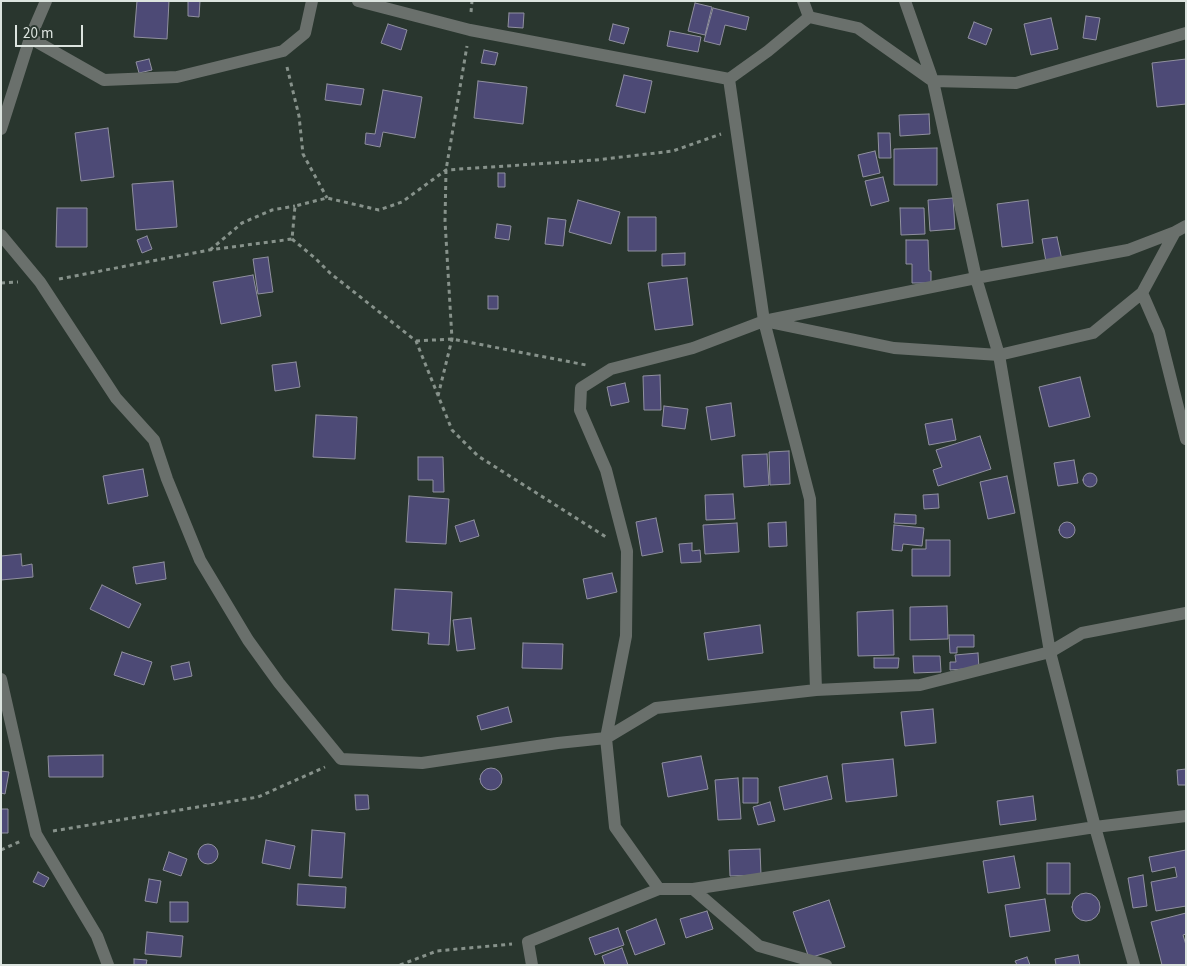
<!DOCTYPE html>
<style>
body{margin:0}
#map{position:relative;width:1187px;height:966px;overflow:hidden;background:#29362e;font-family:"Source Sans 3",sans-serif}
canvas{display:block}
.frame{position:absolute;inset:0;border:2px solid #dce4df;pointer-events:none}
.scale{position:absolute;left:15px;top:25px;width:68px;height:22px;box-sizing:border-box;border:2px solid #dce4df;border-top:0;padding-left:6px;font-size:15px;line-height:18px;white-space:nowrap;color:#dce4df;-webkit-text-stroke:4px #29362e;paint-order:stroke}
</style>
<div id="map">
<canvas width="1187" height="966"></canvas>
<div class="frame"></div>
<div class="scale">20 m</div>
</div>
<script>
const g = document.querySelector('canvas').getContext('2d');
g.lineJoin = 'round';
function fill(path, color) { g.fillStyle = color; g.fill(path, 'evenodd'); }
const shape = rows => new Path2D(rows.map(r => 'M' + r).join(''));
function trace(path, color, width, dash) { g.strokeStyle = color; g.lineWidth = width; g.lineCap = dash ? 'butt' : 'round'; g.setLineDash(dash || []); g.stroke(path); }
const building = shape([
 [137,1,169,1,167,39,134,37,137,1],
 [188,1,200,1,199,17,188,16,188,1],
 [695,3,712,7,705,35,688,31,695,3],
 [713,8,749,17,746,30,725,25,720,45,704,41,713,8],
 [509,13,524,13,523,28,508,27,509,13],
 [1086,16,1100,18,1096,40,1083,38,1086,16],
 [1051,18,1058,49,1031,55,1024,24,1051,18],
 [974,22,992,29,986,45,968,38,974,22],
 [388,24,407,30,401,50,381,43,388,24],
 [613,24,629,28,624,44,609,40,613,24],
 [670,31,701,37,698,52,667,46,670,31],
 [484,50,498,53,495,65,481,63,484,50],
 [149,59,152,70,139,73,136,62,149,59],
 [1186,59,1186,104,1157,107,1152,63,1186,59],
 [624,75,652,81,645,113,616,106,624,75],
 [478,81,527,87,523,124,474,118,478,81],
 [327,84,364,89,361,105,325,100,327,84],
 [383,90,422,97,415,138,383,132,380,147,365,144,366,133,375,134,383,90],
 [929,114,930,134,900,136,899,115,929,114],
 [108,128,114,177,81,181,75,133,108,128],
 [878,133,890,133,891,158,879,158,878,133],
 [937,148,937,185,894,185,894,149,937,148],
 [875,151,880,173,863,177,858,155,875,151],
 [498,173,505,173,505,187,498,187,498,173],
 [883,177,889,201,871,206,865,181,883,177],
 [173,181,177,227,136,230,132,184,173,181],
 [953,198,955,229,930,231,928,200,953,198],
 [578,200,620,212,611,244,569,232,578,200],
 [1028,200,1033,243,1002,247,997,204,1028,200],
 [57,208,87,208,87,247,56,247,57,208],
 [900,208,924,208,925,234,901,235,900,208],
 [628,217,656,217,656,251,628,251,628,217],
 [548,218,566,220,563,246,545,244,548,218],
 [497,224,511,226,509,240,495,238,497,224],
 [147,236,152,249,142,253,137,240,147,236],
 [1057,237,1062,260,1046,262,1042,239,1057,237],
 [906,240,928,240,929,271,931,271,931,283,912,283,912,264,906,264,906,240],
 [685,253,685,265,662,266,662,254,685,253],
 [268,257,273,292,258,294,253,259,268,257],
 [253,275,261,316,221,324,213,282,253,275],
 [687,278,693,325,655,330,648,283,687,278],
 [488,296,498,296,498,309,488,309,488,296],
 [296,362,300,387,275,391,272,365,296,362],
 [660,375,661,410,644,410,643,376,660,375],
 [1080,377,1090,417,1049,427,1039,387,1080,377],
 [625,383,629,402,611,406,607,387,625,383],
 [731,403,735,436,711,440,706,407,731,403],
 [664,406,688,409,685,429,662,426,664,406],
 [316,415,357,417,355,459,313,457,316,415],
 [952,419,956,440,929,445,925,424,952,419],
 [980,436,991,469,938,486,933,470,942,467,936,450,980,436],
 [789,451,790,484,770,485,769,452,789,451],
 [767,454,769,485,744,487,742,455,767,454],
 [418,457,443,457,444,492,433,492,433,480,418,480,418,457],
 [1074,460,1078,483,1058,486,1054,463,1074,460],
 [143,469,148,496,108,504,103,476,143,469],
 '1083 480a7 7 0 1 1 14 0a7 7 0 1 1-14 0Z',
 [1007,476,1015,513,988,519,980,482,1007,476],
 [733,494,735,519,706,520,705,495,733,494],
 [938,494,939,508,924,509,923,495,938,494],
 [409,496,449,499,446,544,406,542,409,496],
 [895,514,916,515,916,524,894,523,895,514],
 [656,518,663,552,642,556,636,522,656,518],
 [474,520,479,536,460,542,455,526,474,520],
 '1059 530a8 8 0 1 1 16 0a8 8 0 1 1-16 0Z',
 [786,522,787,546,769,547,768,523,786,522],
 [737,523,739,552,705,554,703,525,737,523],
 [894,525,924,528,922,546,903,544,902,551,892,550,894,525],
 [926,540,950,540,950,576,912,576,912,549,926,549,926,540],
 [692,543,692,551,700,550,701,562,681,563,679,544,692,543],
 [21,554,22,566,32,564,33,577,1,580,1,556,21,554],
 [164,562,166,579,136,584,133,567,164,562],
 [612,573,617,592,587,599,583,579,612,573],
 [102,585,141,604,129,628,90,609,102,585],
 [395,589,452,592,449,645,428,644,429,633,392,630,395,589],
 [947,606,948,639,910,640,910,607,947,606],
 [893,610,894,655,858,656,857,612,893,610],
 [471,618,475,649,457,651,453,620,471,618],
 [760,625,763,653,708,660,704,633,760,625],
 [949,635,974,635,974,647,957,647,957,653,950,653,949,635],
 [523,643,563,644,562,669,522,668,523,643],
 [122,652,152,662,144,685,114,675,122,652],
 [978,653,979,668,950,670,950,662,956,662,955,655,978,653],
 [913,656,940,656,941,672,914,673,913,656],
 [874,658,899,658,898,668,874,668,874,658],
 [189,662,192,676,174,680,171,666,189,662],
 [508,707,512,722,481,730,477,716,508,707],
 [933,709,936,743,905,746,901,712,933,709],
 [103,755,103,777,49,777,48,756,103,755],
 [701,756,708,789,668,797,662,763,701,756],
 [893,759,897,796,846,802,842,764,893,759],
 '480 779a11 11 0 1 1 22 0a11 11 0 1 1-22 0Z',
 [1186,769,1186,785,1178,785,1177,770,1186,769],
 [1,771,9,772,5,794,1,793,1,771],
 [827,776,832,799,784,810,779,787,827,776],
 [738,778,741,819,718,820,715,780,738,778],
 [743,778,758,778,758,803,743,803,743,778],
 [355,795,368,795,369,809,356,810,355,795],
 [1033,796,1036,820,1000,825,997,801,1033,796],
 [770,802,775,821,758,825,753,807,770,802],
 [1,809,8,809,8,833,1,833,1,809],
 [312,830,345,833,342,878,309,876,312,830],
 [266,840,295,846,290,869,262,863,266,840],
 '198 854a10 10 0 1 1 20 0a10 10 0 1 1-20 0Z',
 [760,849,761,875,730,876,729,850,760,849],
 [1186,850,1186,906,1156,911,1151,882,1177,877,1175,867,1152,872,1149,857,1186,850],
 [169,852,187,859,181,876,163,870,169,852],
 [1014,856,1020,888,988,893,983,861,1014,856],
 [1047,863,1070,863,1070,894,1047,894,1047,863],
 [38,872,49,878,44,887,33,882,38,872],
 [1143,875,1147,906,1133,908,1128,878,1143,875],
 [149,879,161,881,157,903,145,901,149,879],
 [298,884,346,887,345,908,297,905,298,884],
 '1072 907a14 14 0 1 1 28 0a14 14 0 1 1-28 0Z',
 [1045,899,1050,931,1010,937,1005,905,1045,899],
 [829,900,845,947,809,958,793,912,829,900],
 [170,902,188,902,188,922,170,922,170,902],
 [707,911,713,929,686,938,680,919,707,911],
 [1186,913,1186,934,1183,935,1186,945,1186,965,1162,965,1151,922,1186,913],
 [656,919,665,944,635,955,626,931,656,919],
 [618,928,624,945,595,955,589,938,618,928],
 [147,932,183,936,181,957,145,954,147,932],
 [622,948,628,965,605,965,602,956,622,948],
 [1078,955,1080,965,1056,965,1055,959,1078,955],
 [1027,957,1030,965,1017,965,1015,961,1027,957],
 [134,959,147,960,146,965,134,965,134,959]
]);
const path = shape([
 [471,12,472,1],
 [287,67,299,116,303,154,327,198],
 [292,239,315,258,330,273,416,341,452,430,478,456,606,537],
 [210,250,242,223,272,210,295,206],
 [59,279,209,250,292,239,295,206,327,198,379,210,402,202,446,170,596,160,673,151,721,134],
 [1,283,18,282],
 [416,341,452,339,586,365],
 [438,396,452,339,445,221,446,170,467,46],
 [53,831,258,797,325,767],
 [1,850,21,841],
 [400,965,437,951,512,944]
]);
const minor = shape([
 [358,1,470,30,729,79,768,51,809,17],
 [803,1,809,17,858,28,933,81,1016,83,1186,33],
 [905,1,933,81,976,278,999,355,1050,652,1095,827,1134,965],
 [30,38,104,80,177,77,283,51,305,33,312,1],
 [729,79,764,321,894,348,999,355,1093,333,1142,293,1175,232],
 [1,129,30,38,46,1],
 [1186,226,1175,232,1128,250,976,278,764,321,693,348,611,369,581,388,580,410,606,470,627,551,626,636,606,738,615,827,659,889,693,889,1095,827,1186,816],
 [1,235,40,282,116,398,154,440,167,479,200,560,248,640,279,683,341,759,422,763,558,743,606,738,656,708,816,690,920,685,1050,652,1082,633,1186,613],
 [1142,293,1159,332,1186,439],
 [764,321,810,499,816,690],
 [1,679,36,834,97,936,108,965],
 [693,889,759,946,826,965],
 [532,965,528,942,659,889]
]);
fill(building, '#4d4a76');
trace(building, '#90909f', 1);
trace(path, '#87928b', 3, [4, 4]);
trace(minor, '#6a706c', 12);
</script>
